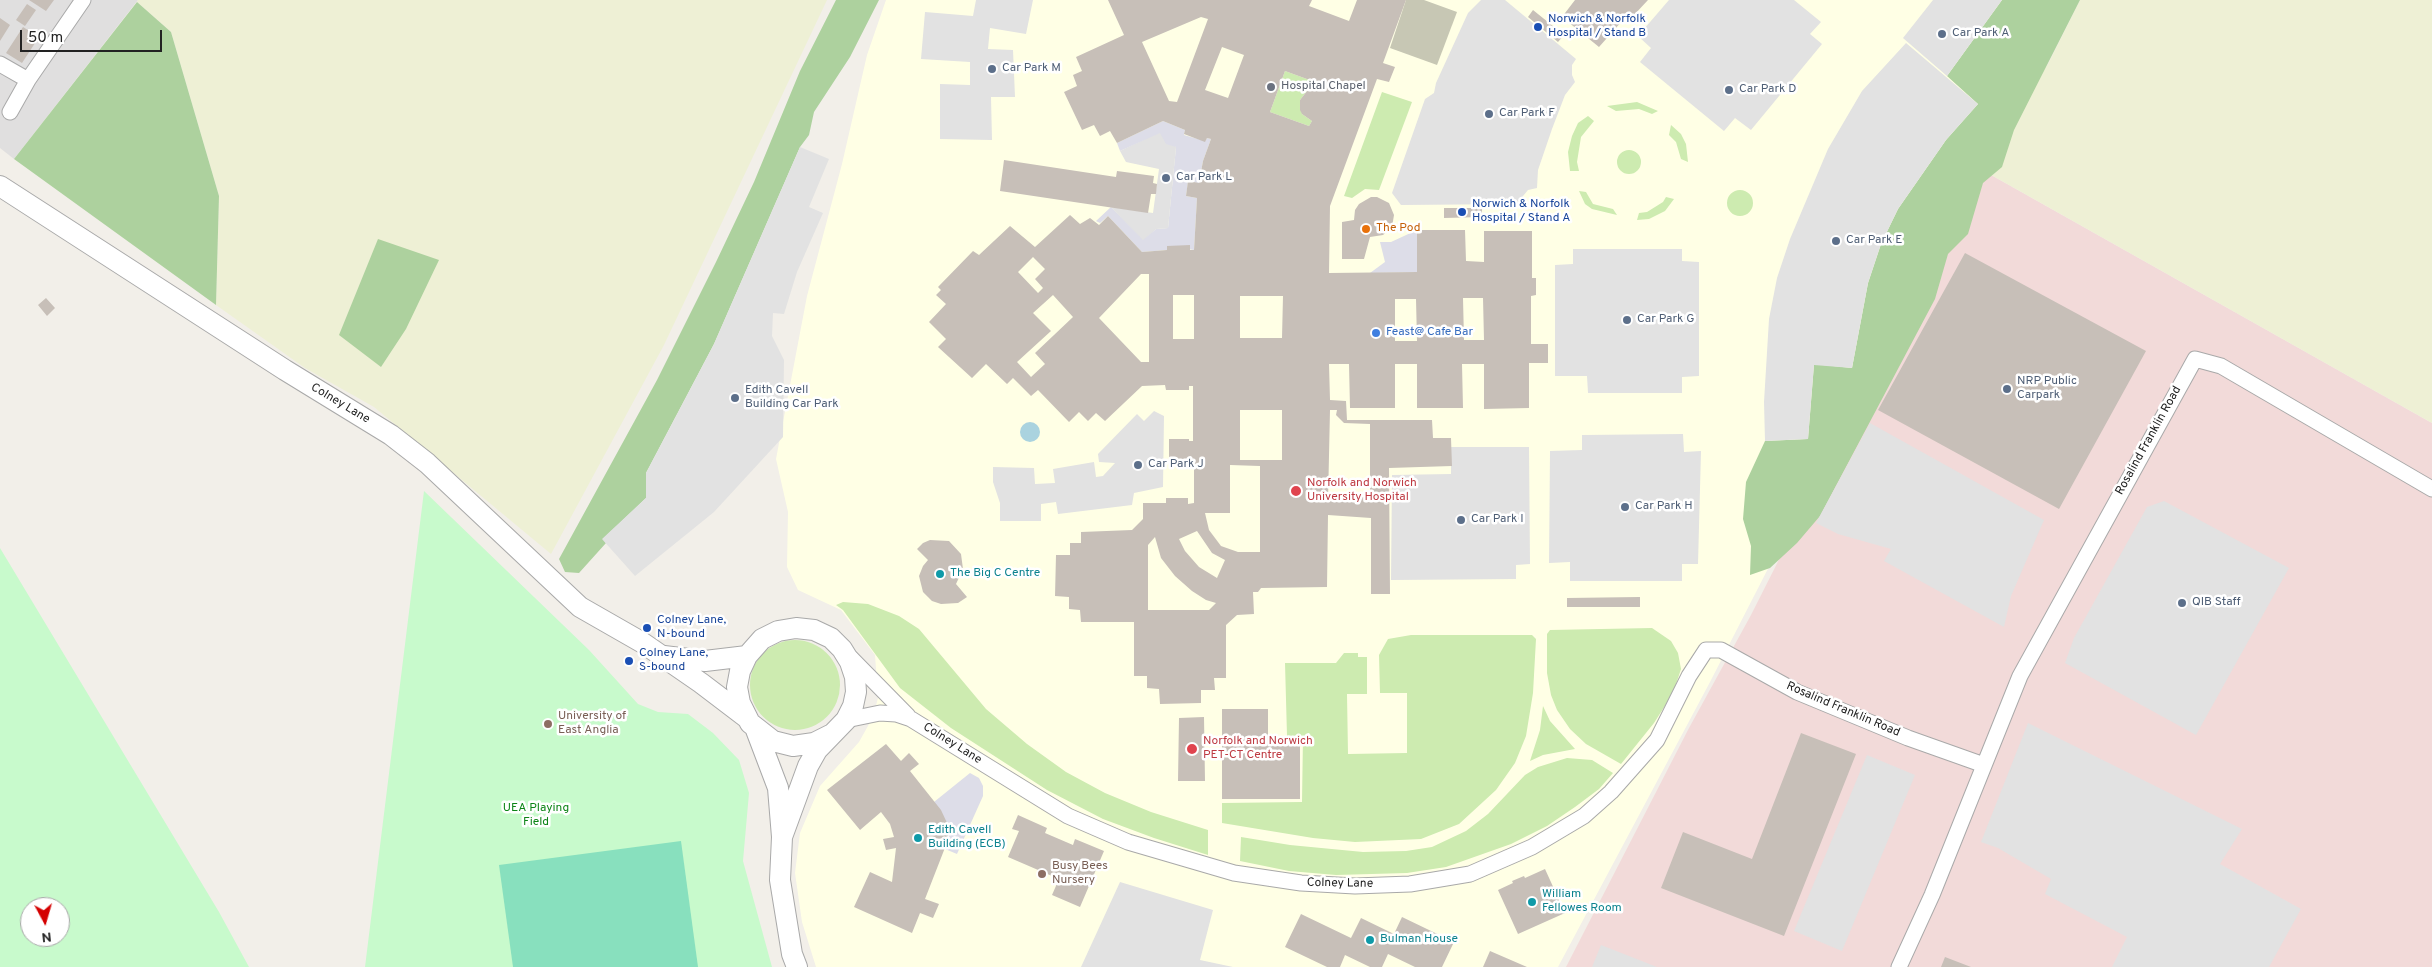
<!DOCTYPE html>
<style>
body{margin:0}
#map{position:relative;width:2432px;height:967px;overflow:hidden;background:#f2efe9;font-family:Overpass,sans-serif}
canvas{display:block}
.north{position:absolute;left:20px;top:897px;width:50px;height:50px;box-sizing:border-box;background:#fff;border:1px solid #a7a7a7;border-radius:50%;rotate:174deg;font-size:14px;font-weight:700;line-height:20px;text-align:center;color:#222}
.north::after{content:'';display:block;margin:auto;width:18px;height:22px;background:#d40000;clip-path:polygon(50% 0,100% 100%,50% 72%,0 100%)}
.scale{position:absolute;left:20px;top:30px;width:142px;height:22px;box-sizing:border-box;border:2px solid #222;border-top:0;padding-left:6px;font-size:15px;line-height:18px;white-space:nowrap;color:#222;-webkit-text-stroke:4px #fff;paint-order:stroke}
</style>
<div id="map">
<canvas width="2432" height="967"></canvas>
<div class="north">N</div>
<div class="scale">50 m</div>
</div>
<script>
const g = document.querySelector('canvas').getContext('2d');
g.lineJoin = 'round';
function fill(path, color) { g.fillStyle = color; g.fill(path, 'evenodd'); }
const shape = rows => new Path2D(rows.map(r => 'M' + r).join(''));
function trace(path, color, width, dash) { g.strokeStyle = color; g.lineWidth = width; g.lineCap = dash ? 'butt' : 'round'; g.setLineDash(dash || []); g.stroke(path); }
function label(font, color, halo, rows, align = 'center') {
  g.font = font + ' Overpass,sans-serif'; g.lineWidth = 5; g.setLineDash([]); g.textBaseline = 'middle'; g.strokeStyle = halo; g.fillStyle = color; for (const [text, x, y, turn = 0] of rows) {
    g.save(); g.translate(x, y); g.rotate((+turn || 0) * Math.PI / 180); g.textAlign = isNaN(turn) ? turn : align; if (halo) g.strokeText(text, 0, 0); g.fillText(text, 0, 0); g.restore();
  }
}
const residential = shape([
 [0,0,138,0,14,159,0,148]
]);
const commercial = shape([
 [1977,167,2432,423,2432,967,1566,967,1689,728,1751,615]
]);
const education = shape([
 [886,0,2043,0,1819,469,1710,682,1558,967,816,967,802,922,795,873,800,833,820,786,859,742,873,717,878,698,875,655,841,610,798,590,787,567,788,512,776,459,807,296,842,164,867,55]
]);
const construction = shape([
 [1406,0,1424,0,1457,12,1437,65,1390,48]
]);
const farmland = shape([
 [138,0,827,0,664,345,551,554,374,407,305,368,216,305,219,196,171,32,137,2],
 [2080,0,2432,0,2432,423,1977,167,2048,64]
]);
const grass = shape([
 [1285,71,1326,86,1324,91,1317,89,1307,91,1300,100,1302,114,1312,121,1309,126,1270,112],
 [1382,92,1412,102,1379,190,1365,189,1352,198,1344,196],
 [1637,102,1658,111,1652,114,1639,109,1616,111,1607,106],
 [1588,116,1594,121,1581,137,1577,162,1579,171,1570,171,1568,152,1572,136,1578,123],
 [1671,125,1681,134,1686,144,1688,162,1681,159,1676,142,1669,135],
 '1617 162a12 12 0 1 1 24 0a12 12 0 1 1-24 0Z',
 '1727 203a13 13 0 1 1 26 0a13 13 0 1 1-26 0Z',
 [1579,191,1586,192,1593,204,1613,209,1617,215,1592,209,1585,204],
 [1666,197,1674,199,1665,211,1649,219,1637,220,1639,213,1647,212,1663,202],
 [843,602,868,604,899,616,919,629,986,709,1027,744,1066,772,1105,793,1151,812,1208,830,1208,855,1154,838,1103,819,1047,790,951,728,900,688,843,610,836,605],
 [1652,628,1671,641,1678,653,1681,669,1673,693,1654,723,1621,764,1586,744,1570,729,1557,710,1551,695,1547,673,1547,634,1550,630],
 [1411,635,1532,635,1536,639,1533,693,1526,736,1515,763,1496,790,1459,824,1421,839,1355,842,1313,838,1222,823,1222,803,1302,802,1303,736,1287,736,1285,663,1336,663,1344,653,1358,653,1358,657,1367,657,1367,694,1347,694,1348,754,1407,753,1407,693,1380,693,1379,655,1388,639],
 '750 685a45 45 0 1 1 90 0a45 45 0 1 1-90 0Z',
 [1543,706,1550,721,1575,749,1543,755,1530,761,1540,730],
 [1567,758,1592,760,1613,773,1599,789,1575,807,1547,826,1511,844,1446,867,1407,873,1336,875,1289,871,1240,861,1241,837,1290,845,1363,852,1406,851,1432,847,1466,831,1488,814,1525,775,1538,767]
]);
const forest = shape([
 [836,0,879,0,850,57,814,112,809,135,800,147,714,344,646,473,646,498,603,539,606,543,579,573,565,572,559,559,657,380,716,262,754,182,800,71],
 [2002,0,2080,0,2014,130,2002,167,1983,183,1968,234,1948,254,1935,299,1820,516,1797,543,1770,568,1750,575,1751,546,1743,519,1746,482,1765,441,1808,439,1814,364,1852,368,1868,283,1881,244,1898,209,1946,140,1978,104,1947,76],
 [137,2,171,32,219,196,216,305,14,159],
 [378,239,439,260,406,329,381,367,339,335]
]);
const park = shape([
 [424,491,589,650,638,704,658,712,688,714,713,733,739,760,749,793,743,861,772,967,365,967],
 [0,548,219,912,249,967,0,967],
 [30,907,60,907,60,937,30,937]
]);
const pitch = shape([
 [681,841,698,967,513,967,499,865]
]);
const parking = shape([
 [976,0,1033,0,1026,34,990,28,988,49,1013,50,1015,97,991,97,992,140,940,139,940,84,970,85,970,62,921,59,925,12,973,16],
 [1481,0,1505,0,1576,59,1572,65,1572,75,1575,82,1565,95,1552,129,1538,170,1537,188,1528,190,1523,196,1520,204,1401,205,1392,193,1425,99,1434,93,1436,83,1468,13],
 [1669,0,1794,0,1821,22,1810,34,1822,44,1751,130,1735,118,1724,131,1640,62,1651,48,1638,36],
 [1933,0,2002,0,1947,76,1903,38],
 [1906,43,1978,104,1946,140,1898,209,1881,244,1868,283,1852,368,1814,365,1808,439,1765,441,1764,402,1769,319,1777,278,1790,239,1828,149,1862,91],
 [1160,132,1176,147,1168,228,1156,229,1143,241,1111,207,1153,213,1159,169,1126,162,1120,151],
 [800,147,829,159,809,207,823,213,797,272,784,314,773,313,772,336,784,360,783,437,714,512,635,576,602,539,646,498,646,473,714,344],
 [1573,249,1682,249,1682,261,1699,262,1699,376,1682,377,1682,393,1588,393,1587,376,1555,376,1555,265,1573,264],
 [1154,411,1164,416,1163,487,1134,493,1132,505,1058,514,1056,502,1041,504,1041,521,1000,521,1000,503,993,482,993,467,1034,468,1035,484,1055,483,1053,469,1094,462,1096,477,1103,476,1115,463,1099,462,1098,454,1137,414,1144,421],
 [1870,423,2044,520,2011,596,2004,627,1884,561,1891,549,1838,534,1816,523],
 [1683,434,1684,452,1701,451,1698,564,1682,564,1682,581,1570,581,1570,562,1549,563,1550,451,1582,450,1582,435],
 [1451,447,1529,447,1530,564,1516,565,1516,579,1391,580,1392,475,1451,474],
 [2164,501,2289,568,2196,735,2065,663,2074,638,2147,507],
 [2028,723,2242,829,2220,864,2301,909,2269,967,2112,967,2127,937,2045,894,2051,879,1998,848,1981,842],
 [1867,755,1915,775,1842,951,1794,931],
 [1120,882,1213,910,1200,960,1233,967,1081,967],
 [1601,945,1657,967,1592,967]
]);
const plaza = shape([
 [1163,121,1185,130,1184,135,1205,141,1207,138,1211,139,1203,161,1199,183,1188,182,1186,196,1197,198,1194,250,1167,246,1167,250,1142,252,1108,216,1100,223,1096,221,1111,207,1143,240,1156,229,1168,228,1176,147,1166,144,1160,133,1120,151,1117,143],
 [1417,230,1417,272,1370,273,1385,262,1380,242,1391,242],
 [970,773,979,778,983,786,983,796,957,854,945,849,949,833,948,825,934,802]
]);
const water = shape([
 '1020 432a10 10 0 1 1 20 0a10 10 0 1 1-20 0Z'
]);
const building = shape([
 [29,0,54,0,46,11],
 [1108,0,1312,0,1309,6,1349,21,1357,0,1406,0,1383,63,1395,67,1389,82,1377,79,1330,206,1329,273,1417,272,1417,230,1465,230,1466,261,1484,262,1484,231,1532,231,1532,278,1536,278,1536,295,1531,296,1531,344,1548,344,1548,363,1529,363,1529,408,1484,409,1484,364,1462,364,1463,408,1417,408,1417,364,1395,364,1395,408,1350,408,1349,364,1329,364,1330,400,1346,401,1347,420,1432,420,1433,438,1451,438,1452,466,1389,468,1390,594,1371,594,1371,518,1328,515,1327,587,1261,588,1258,592,1253,592,1254,614,1237,615,1226,625,1226,678,1214,678,1215,690,1201,690,1201,703,1160,704,1159,689,1147,688,1147,676,1134,676,1134,622,1081,622,1080,610,1069,609,1069,597,1055,596,1056,555,1070,555,1070,543,1081,543,1081,532,1132,530,1143,519,1143,503,1166,503,1166,498,1188,498,1188,504,1194,503,1194,461,1189,461,1189,463,1169,463,1169,439,1189,439,1189,441,1193,441,1193,386,1189,386,1189,390,1166,390,1165,385,1142,386,1105,421,1096,413,1088,421,1079,412,1069,422,1038,390,1031,396,1013,378,1007,384,986,364,972,378,938,347,946,339,929,322,946,304,936,295,941,290,938,287,973,251,979,255,1010,226,1035,247,1070,215,1080,224,1090,218,1099,225,1108,216,1142,252,1167,250,1167,246,1190,245,1190,250,1194,250,1197,198,1186,196,1188,181,1199,183,1203,161,1211,139,1207,138,1205,142,1184,134,1185,130,1163,121,1117,143,1110,131,1100,136,1094,125,1082,130,1064,92,1077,86,1073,75,1082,71,1076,57,1124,35],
 [1201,17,1208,19,1177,102,1169,101,1142,42],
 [1222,47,1244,55,1228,98,1205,90],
 [1285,71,1326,86,1324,91,1317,89,1307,91,1300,100,1300,110,1302,114,1312,121,1309,126,1270,112],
 [1033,257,1045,269,1035,279,1043,288,1038,293,1018,272],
 [1141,274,1149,274,1149,362,1141,362,1099,318],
 [1053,295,1073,317,1035,353,1045,364,1031,377,1017,362,1051,331,1033,313],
 [1173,295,1194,295,1194,339,1173,339],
 [1240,296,1283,296,1282,338,1240,338],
 [1463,298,1483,298,1484,340,1464,340],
 [1395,299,1416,299,1417,341,1395,341],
 [1240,410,1282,410,1282,460,1240,460],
 [1330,410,1337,410,1336,415,1344,423,1370,424,1370,497,1342,497,1342,501,1328,501],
 [1230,465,1260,466,1260,552,1238,552,1221,546,1209,530,1205,513,1230,513],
 [1197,531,1212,553,1225,560,1217,578,1199,567,1185,551,1179,539],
 [1155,537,1161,558,1175,576,1192,591,1206,600,1216,603,1209,610,1148,610,1148,545],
 [1575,0,1648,0,1634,15,1630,12,1599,47,1562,17],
 [27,4,36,10,25,26,16,20],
 [1533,10,1564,35,1558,42,1528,17],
 [0,18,10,25,0,41],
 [23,27,39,37,22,63,6,53],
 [1004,160,1116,177,1117,171,1154,176,1153,183,1157,184,1156,194,1151,194,1148,213,1000,191],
 [1371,197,1377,197,1389,203,1394,215,1392,227,1383,235,1370,237,1364,259,1342,259,1342,222,1354,220,1355,210,1359,204],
 [1444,208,1482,208,1482,217,1444,218],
 [1965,253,2146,351,2059,509,1878,410],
 [46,298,55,308,47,316,38,305],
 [930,540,949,541,961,554,963,569,956,584,967,597,958,603,941,604,932,601,923,592,919,576,923,566,928,560,917,549,923,543],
 [1640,597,1640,607,1567,607,1567,598],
 [1222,709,1268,709,1268,738,1300,737,1300,799,1222,799],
 [1204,717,1205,781,1178,781,1179,718],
 [1801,733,1856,754,1784,936,1661,888,1683,832,1752,859],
 [886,744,901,761,909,753,919,764,910,771,941,810,948,825,948,840,925,899,939,904,933,918,920,913,912,933,854,907,870,872,892,882,896,848,886,850,883,839,894,837,890,824,881,812,860,830,827,790],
 [1018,815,1047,828,1045,833,1073,845,1075,839,1104,851,1080,907,1052,895,1059,879,1008,857,1019,831,1012,829],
 [1545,869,1565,913,1518,934,1498,890,1513,883,1512,881,1524,876,1525,878],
 [1301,914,1351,938,1361,918,1394,934,1402,917,1454,942,1442,967,1415,967,1388,954,1382,967,1370,967,1345,955,1340,967,1327,967,1285,947],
 [1490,951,1527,967,1483,967],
 [1945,957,1971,967,1941,967]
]);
const minor = shape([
 [0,64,28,80],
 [10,112,28,80,83,0],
 [851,658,908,716],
 [846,720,880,713,896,714,911,719,1068,816,1128,842,1234,873,1301,883,1355,886,1410,884,1470,874,1532,847,1584,816,1611,792,1657,740,1689,676,1706,650,1721,650,1797,692,1908,738,1984,765],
 [1899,967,1932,895,2020,676,2195,359,2221,366,2432,489]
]);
const tertiary = shape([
 [0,186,285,370,391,435,427,463,580,607,643,643,701,683,747,718],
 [664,656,705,661,747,656],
 [756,730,778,788,782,837,780,880,792,954,797,967],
 [782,837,808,766,817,750,846,720,853,706,856,692,855,677,850,662,842,649,831,638,814,630,796,628,778,631,762,639,747,656,740,671,737,687,740,703,750,723,773,741,793,746,814,743,832,734]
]);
const markers = [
 [1538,27,5,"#1a4fb4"],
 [1942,34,5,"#5c6f8a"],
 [992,69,5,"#5c6f8a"],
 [1271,87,5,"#6b7280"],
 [1729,90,5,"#5c6f8a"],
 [1489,114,5,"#5c6f8a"],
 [1166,178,5,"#5c6f8a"],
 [1462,212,5,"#1a4fb4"],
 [1366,229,5,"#e8710a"],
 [1836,241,5,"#5c6f8a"],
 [1627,320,5,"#5c6f8a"],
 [1376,333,5,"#3f7fe0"],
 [2007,389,5,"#5c6f8a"],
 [735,398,5,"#5c6f8a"],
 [1138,465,5,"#5c6f8a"],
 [1296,491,6,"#e0444e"],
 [1625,507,5,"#5c6f8a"],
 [1461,520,5,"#5c6f8a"],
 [940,574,5,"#0f9aa8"],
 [2182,603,5,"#5c6f8a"],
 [647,628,5,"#1a4fb4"],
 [629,661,5,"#1a4fb4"],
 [548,724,5,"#8d6e63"],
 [1192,749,6,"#e0444e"],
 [918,838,5,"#0f9aa8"],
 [1042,874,5,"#8d6e63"],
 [1532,902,5,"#0f9aa8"],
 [1370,940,5,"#0f9aa8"]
];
const transitNames = [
 ["Norwich & Norfolk",1548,20],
 ["Hospital / Stand B",1548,34],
 ["Norwich & Norfolk",1472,205],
 ["Hospital / Stand A",1472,219],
 ["Colney Lane,",657,621],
 ["N-bound",657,635],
 ["Colney Lane,",639,654],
 ["S-bound",639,668]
];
const serviceNames = [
 ["Car Park A",1952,34],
 ["Car Park M",1002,69],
 ["Car Park D",1739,90],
 ["Car Park F",1499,114],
 ["Car Park L",1176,178],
 ["Car Park E",1846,241],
 ["Car Park G",1637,320],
 ["NRP Public",2017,382],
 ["Carpark",2017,396],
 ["Edith Cavell",745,391],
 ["Building Car Park",745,405],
 ["Car Park J",1148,465],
 ["Car Park H",1635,507],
 ["Car Park I",1471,520],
 ["QIB Staff",2192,603]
];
const worshipNames = [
 ["Hospital Chapel",1281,87]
];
const foodNames = [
 ["The Pod",1376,229]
];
const shopNames = [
 ["Feast@ Cafe Bar",1386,333]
];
const streetNames = [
 ["Colney Lane",340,404,31],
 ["Rosalind Franklin Road",2149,441,-61],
 ["Rosalind Franklin Road",1843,710,23],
 ["Colney Lane",952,744,32],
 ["Colney Lane",1340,884,1]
];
const healthNames = [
 ["Norfolk and Norwich",1307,484],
 ["University Hospital",1307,498],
 ["Norfolk and Norwich",1203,742],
 ["PET-CT Centre",1203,756]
];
const cultureNames = [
 ["The Big C Centre",950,574],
 ["Edith Cavell",928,831],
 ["Building (ECB)",928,845],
 ["William",1542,895],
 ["Fellowes Room",1542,909],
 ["Bulman House",1380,940]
];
const educationNames = [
 ["University of",558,717],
 ["East Anglia",558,731],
 ["Busy Bees",1052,867],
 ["Nursery",1052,881]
];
const parkNames = [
 ["UEA Playing",536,809],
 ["Field",536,823]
];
fill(residential, '#e0dfdf');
fill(commercial, '#f2dad9');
fill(education, '#ffffe5');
fill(construction, '#c7c7b4');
fill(farmland, '#eef0d5');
fill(grass, '#cdebb0');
fill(forest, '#add19e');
fill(park, '#c8facc');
fill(pitch, '#88e0be');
fill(parking, '#e2e2e2');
fill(plaza, '#dddde8');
fill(water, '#aad3df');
fill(building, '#c7bfb8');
trace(minor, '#a9a9a9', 17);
trace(tertiary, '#a9a9a9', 22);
trace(minor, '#fff', 15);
trace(tertiary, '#fff', 20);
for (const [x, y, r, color] of markers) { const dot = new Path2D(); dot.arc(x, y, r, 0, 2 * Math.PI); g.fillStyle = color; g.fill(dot); trace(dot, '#fff', 2); }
label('12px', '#164399', '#fff', transitNames, 'left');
label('12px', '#4e5e75', '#fff', serviceNames, 'left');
label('12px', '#5b616d', '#fff', worshipNames, 'left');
label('12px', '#c56008', '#fff', foodNames, 'left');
label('12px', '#366cbe', '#fff', shopNames, 'left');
label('12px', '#222', '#fff', streetNames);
label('12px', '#be3a42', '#fff', healthNames, 'left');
label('12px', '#0d838f', '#fff', cultureNames, 'left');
label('12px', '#785e54', '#fff', educationNames, 'left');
label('12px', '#0c8416', '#fff', parkNames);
</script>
